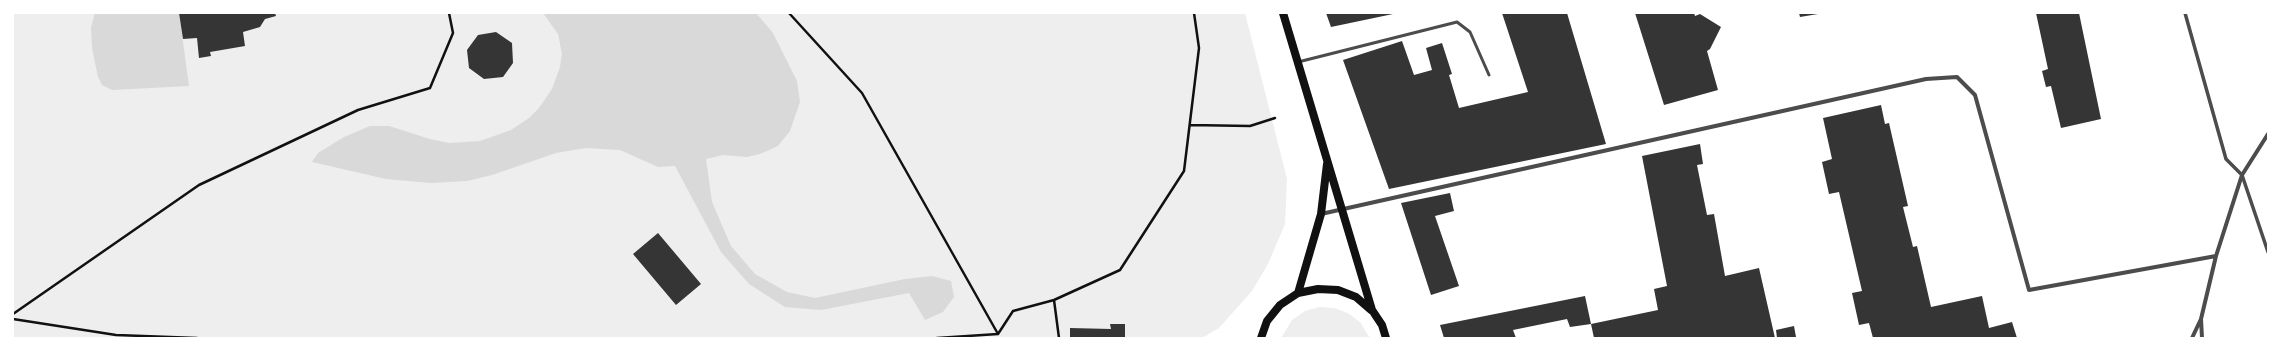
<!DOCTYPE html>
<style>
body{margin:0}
#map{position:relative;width:2281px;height:351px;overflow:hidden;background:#fff;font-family:Manrope,sans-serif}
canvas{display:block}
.frame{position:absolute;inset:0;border:14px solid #fff;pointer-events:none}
</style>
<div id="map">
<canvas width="2281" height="351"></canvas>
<div class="frame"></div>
</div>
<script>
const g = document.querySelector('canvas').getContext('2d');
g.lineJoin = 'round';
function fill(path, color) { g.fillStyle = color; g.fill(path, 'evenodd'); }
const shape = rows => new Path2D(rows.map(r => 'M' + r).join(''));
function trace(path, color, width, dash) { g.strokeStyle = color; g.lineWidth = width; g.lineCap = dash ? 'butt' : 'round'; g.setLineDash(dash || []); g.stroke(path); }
const green = shape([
 [13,13,1245,13,1287,179,1285,224,1268,264,1252,291,1219,328,1202,338,13,338],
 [1319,307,1334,308,1348,313,1360,322,1370,338,1281,338,1292,320,1305,311]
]);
const water = shape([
 [95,13,179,13,189,86,112,90,102,85,98,77,92,48,91,27],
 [543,13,756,13,773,33,797,81,800,102,790,131,778,146,760,154,747,157,723,155,706,159,712,202,731,246,755,274,787,292,815,298,905,279,932,276,951,281,954,297,943,312,925,320,909,293,821,310,785,307,749,284,721,252,675,166,658,167,620,150,586,148,556,153,492,175,467,181,431,183,386,179,312,162,318,153,344,137,370,126,389,126,430,139,449,143,480,141,511,130,529,118,539,108,552,89,560,67,562,54,558,34]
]);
const building = shape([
 [179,13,275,13,276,16,265,19,260,27,243,32,245,46,210,52,211,56,199,58,197,38,183,39],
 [1326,13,1393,13,1393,14,1331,27],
 [1502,13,1567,13,1606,144,1389,189,1343,60,1402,41,1414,75,1432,70,1426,48,1442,43,1452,74,1449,75,1459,108,1528,92],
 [1635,13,1694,13,1695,16,1700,14,1721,27,1710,49,1707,51,1718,90,1664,105],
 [1799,13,1818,13,1818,14,1800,17],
 [2036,13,2079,13,2101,119,2061,128,2051,86,2046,87,2042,71,2048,69],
 [496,32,512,43,513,63,503,77,484,79,469,68,467,50,478,35],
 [1881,105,1885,124,1889,123,1908,206,1903,207,1913,247,1917,246,1931,307,1982,296,1989,328,2012,322,2017,338,1873,338,1869,323,1859,325,1852,293,1862,291,1839,192,1829,194,1822,162,1832,159,1823,118],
 [1700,144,1703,164,1697,165,1707,215,1714,214,1725,276,1759,268,1775,338,1594,338,1591,324,1658,310,1654,289,1667,286,1642,156],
 [1450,193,1454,211,1435,216,1459,286,1431,295,1401,203],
 [658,233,701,284,676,305,633,254],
 [1585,296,1591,324,1570,327,1567,319,1513,330,1516,338,1444,338,1440,325],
 [1110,324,1125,324,1125,338,1070,338,1070,328,1111,329],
 [1794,326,1796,337,1777,338,1776,330]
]);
const path = shape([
 [789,13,862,93,998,334,937,338],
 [1190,125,1250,126,1275,118],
 [1054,300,1059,338],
 [13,314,199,185,358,110,430,88,453,33,449,13],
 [13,319,116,335,197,338],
 [998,334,1013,311,1054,300,1120,270,1184,171,1199,48,1194,13]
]);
const service = shape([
 [1298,62,1457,22,1470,32,1489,75]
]);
const pedestrian = shape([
 [2185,13,2226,159,2242,175,2268,252]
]);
const minor = shape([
 [1321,214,1926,79,1957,77,1975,95,2029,290,2216,256],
 [2201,319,2216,256,2242,175,2268,134],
 [2192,338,2201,319,2202,338]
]);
const secondary = shape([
 [1283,13,1372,310,1382,325,1386,338],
 [1298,293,1321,214,1327,164],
 [1261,338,1267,321,1280,305,1298,293,1318,289,1338,290,1356,297,1371,310]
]);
fill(green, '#eee');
fill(water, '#d9d9d9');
fill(building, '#353535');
trace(path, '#111', 2.5);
trace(service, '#4c4c4c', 3);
trace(pedestrian, '#4c4c4c', 3.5);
trace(minor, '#4c4c4c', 4);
trace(secondary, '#111', 8);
</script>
